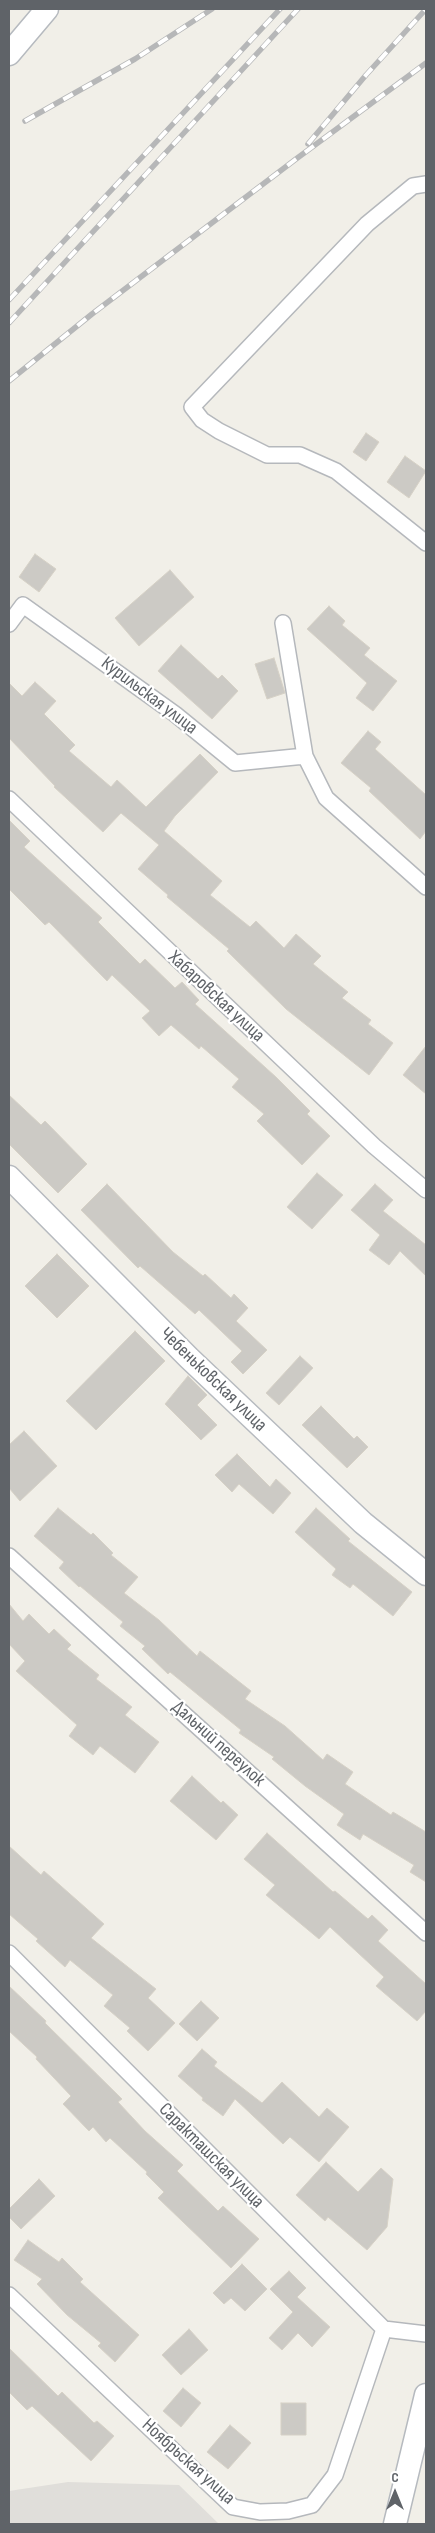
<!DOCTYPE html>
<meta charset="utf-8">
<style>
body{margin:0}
#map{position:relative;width:435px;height:2533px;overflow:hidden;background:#f1efe8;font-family:"Sofia Sans Condensed",sans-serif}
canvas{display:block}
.frame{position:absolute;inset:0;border:10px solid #5f6368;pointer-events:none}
.north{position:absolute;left:370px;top:2468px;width:50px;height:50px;-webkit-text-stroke:4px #fff;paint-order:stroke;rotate:0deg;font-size:14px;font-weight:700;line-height:20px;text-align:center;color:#5f6368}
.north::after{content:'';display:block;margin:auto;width:18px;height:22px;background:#5f6368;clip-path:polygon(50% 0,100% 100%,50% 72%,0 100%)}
</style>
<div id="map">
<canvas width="435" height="2533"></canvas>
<div class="frame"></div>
<div class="north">С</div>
</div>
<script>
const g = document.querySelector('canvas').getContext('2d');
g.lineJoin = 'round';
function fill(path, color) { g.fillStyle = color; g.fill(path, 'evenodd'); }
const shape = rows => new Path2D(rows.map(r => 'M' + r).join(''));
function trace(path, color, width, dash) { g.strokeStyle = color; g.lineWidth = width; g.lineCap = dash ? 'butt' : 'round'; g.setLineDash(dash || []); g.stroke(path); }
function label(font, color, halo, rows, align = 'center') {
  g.font = font + ' "Sofia Sans Condensed",sans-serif'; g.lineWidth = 4.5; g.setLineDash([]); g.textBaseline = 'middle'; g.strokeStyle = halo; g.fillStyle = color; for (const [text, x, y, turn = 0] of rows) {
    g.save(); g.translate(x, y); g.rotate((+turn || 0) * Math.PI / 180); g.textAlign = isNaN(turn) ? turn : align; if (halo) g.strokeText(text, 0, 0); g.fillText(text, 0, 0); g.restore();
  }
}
const industrial = shape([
 [68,2482,179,2485,219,2524,9,2524,9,2491]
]);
const building = shape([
 [366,433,379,442,366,461,353,452,366,433],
 [405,456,426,471,409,498,387,482,405,456],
 [35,554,56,569,39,592,19,577,35,554],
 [170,570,194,597,139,646,115,618,170,570],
 [329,606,345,621,342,625,370,648,364,655,397,681,373,711,356,698,367,683,307,629,329,606],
 [181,645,218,679,222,675,238,691,212,719,158,671,181,645],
 [274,658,285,693,267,699,255,664,274,658],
 [35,682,56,701,44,714,75,745,69,751,111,787,117,780,146,807,200,754,218,772,175,816,164,831,222,881,210,895,250,927,256,921,284,948,296,934,321,956,313,964,348,992,342,998,371,1020,368,1024,393,1043,369,1075,286,1009,227,951,229,949,167,897,168,895,138,869,159,845,121,813,103,832,54,787,55,786,9,738,9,683,22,696,35,682],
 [368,731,381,742,375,749,426,795,426,831,420,839,369,791,371,788,341,763,368,731],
 [9,820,30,841,24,847,102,918,98,922,140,964,145,959,175,988,182,982,199,1000,195,1004,276,1077,310,1111,307,1114,330,1136,302,1165,257,1121,264,1114,232,1087,239,1079,201,1046,199,1049,171,1025,159,1036,142,1018,150,1011,112,975,107,981,49,922,45,925,9,889,9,820],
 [426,1046,426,1094,403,1075,426,1046],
 [9,1095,41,1125,45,1121,87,1164,58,1193,9,1144,9,1095],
 [317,1173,343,1195,312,1229,287,1207,317,1173],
 [107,1184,173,1252,203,1276,205,1274,231,1298,234,1294,248,1308,236,1321,267,1350,243,1374,231,1362,242,1351,199,1310,195,1314,140,1266,138,1268,81,1210,107,1184],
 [375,1184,393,1200,383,1211,426,1245,426,1276,400,1251,389,1265,369,1250,380,1235,351,1210,375,1184],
 [57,1254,89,1286,57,1318,25,1286,57,1254],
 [135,1331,165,1361,96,1430,66,1401,135,1331],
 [300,1356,313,1368,279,1405,266,1393,300,1356],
 [188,1376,207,1395,197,1405,217,1425,201,1440,165,1404,188,1376],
 [321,1406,354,1439,357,1436,368,1447,347,1468,302,1425,321,1406],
 [24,1431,57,1466,20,1501,9,1488,9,1445,24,1431],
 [237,1454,270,1487,276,1479,291,1493,273,1514,239,1484,232,1492,215,1475,237,1454],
 [58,1508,91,1535,93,1533,113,1553,111,1555,138,1577,124,1593,159,1620,197,1656,200,1651,251,1691,245,1699,285,1726,323,1760,327,1754,353,1772,345,1784,391,1815,393,1812,426,1832,426,1882,410,1872,414,1865,363,1834,360,1840,337,1825,344,1814,305,1786,272,1759,274,1757,239,1733,241,1730,170,1672,168,1674,142,1649,145,1646,120,1626,123,1622,80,1586,79,1587,59,1568,64,1562,34,1536,58,1508],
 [316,1508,350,1539,348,1541,412,1592,393,1616,353,1584,350,1588,332,1575,336,1569,295,1532,316,1508],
 [9,1604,23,1621,29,1614,49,1634,54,1629,71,1645,67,1649,99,1675,96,1679,132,1707,125,1715,159,1742,135,1773,100,1746,93,1755,69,1736,77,1725,16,1671,25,1661,9,1644,9,1604],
 [192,1776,221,1803,223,1801,238,1815,216,1840,170,1801,192,1776],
 [267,1833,333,1892,335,1891,368,1919,372,1915,388,1930,378,1941,426,1984,426,2011,417,2021,376,1986,384,1977,330,1927,319,1939,266,1895,275,1885,244,1859,267,1833],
 [9,1846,41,1875,44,1871,104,1924,91,1938,156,1989,148,1998,175,2023,148,2051,127,2031,130,2028,104,2006,113,1995,70,1960,65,1967,36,1941,38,1939,9,1914,9,1846],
 [9,1986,46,2021,45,2023,122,2099,118,2102,145,2131,183,2165,177,2171,218,2211,223,2206,259,2239,231,2268,158,2198,164,2192,146,2174,147,2172,110,2138,106,2142,93,2127,89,2131,63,2104,71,2096,36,2059,37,2057,9,2031,9,1986],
 [201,2001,219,2018,197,2041,179,2024,201,2001],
 [202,2049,217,2062,214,2066,262,2103,282,2082,319,2117,327,2108,349,2127,319,2162,290,2137,283,2144,235,2099,223,2116,202,2100,203,2098,178,2076,202,2049],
 [326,2162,358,2192,381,2168,393,2179,387,2227,367,2250,328,2217,325,2221,296,2195,326,2162],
 [39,2179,55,2196,21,2229,9,2217,9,2209,39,2179],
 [28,2240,59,2262,62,2258,83,2279,80,2282,139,2335,115,2362,98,2346,101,2343,67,2315,37,2284,42,2279,14,2260,28,2240],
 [242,2264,267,2289,245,2311,231,2298,224,2304,213,2293,242,2264],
 [289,2271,306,2288,297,2297,330,2327,312,2347,298,2333,282,2350,269,2338,293,2312,270,2289,289,2271],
 [189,2329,208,2350,181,2375,162,2355,189,2329],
 [9,2348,58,2396,62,2392,94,2423,97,2421,114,2436,91,2461,32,2406,27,2410,9,2392,9,2348],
 [183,2388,201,2403,181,2427,163,2411,183,2388],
 [281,2403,306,2403,306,2435,281,2435,281,2403],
 [230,2425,251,2443,228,2469,207,2452,230,2425]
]);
const street = shape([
 [426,184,413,186,367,224,192,407,202,420,219,431,267,455,300,455,336,471,426,543],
 [283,623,305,756,326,798,426,887],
 [9,624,23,605,175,714,235,763,305,756],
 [9,799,374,1146,426,1190],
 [9,1556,426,1933],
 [9,1953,384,2329,426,2334],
 [9,2295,233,2507,260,2512,288,2511,312,2505,335,2475,384,2329]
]);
const secondary = shape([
 [9,54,47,9],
 [9,1177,189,1358,363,1523,426,1574],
 [395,2524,426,2395]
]);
const rail = shape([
 [25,121,135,59,212,9],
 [308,144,366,75,426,9],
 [9,300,280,9],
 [9,323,298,9],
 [9,381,92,314,296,159,426,63]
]);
const streetNames = [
 ["Курильская улица",149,696,37],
 ["Хабаровская улица",216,997,43],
 ["Чебеньковская улица",213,1380,44],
 ["Дальний переулок",218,1744,42],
 ["Саракташская улица",211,2156,45],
 ["Ноябрьская улица",188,2462,42]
];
fill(industrial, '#e0deda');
fill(building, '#cccac5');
trace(building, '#d6d1c6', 1);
trace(street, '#b5b8bc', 18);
trace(secondary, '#b6babf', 25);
trace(street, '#fff', 15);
trace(secondary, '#fff', 22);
trace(rail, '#b6b7b8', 5.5);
trace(rail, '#fff', 4, [11]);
label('19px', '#5f6368', '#fff', streetNames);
</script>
